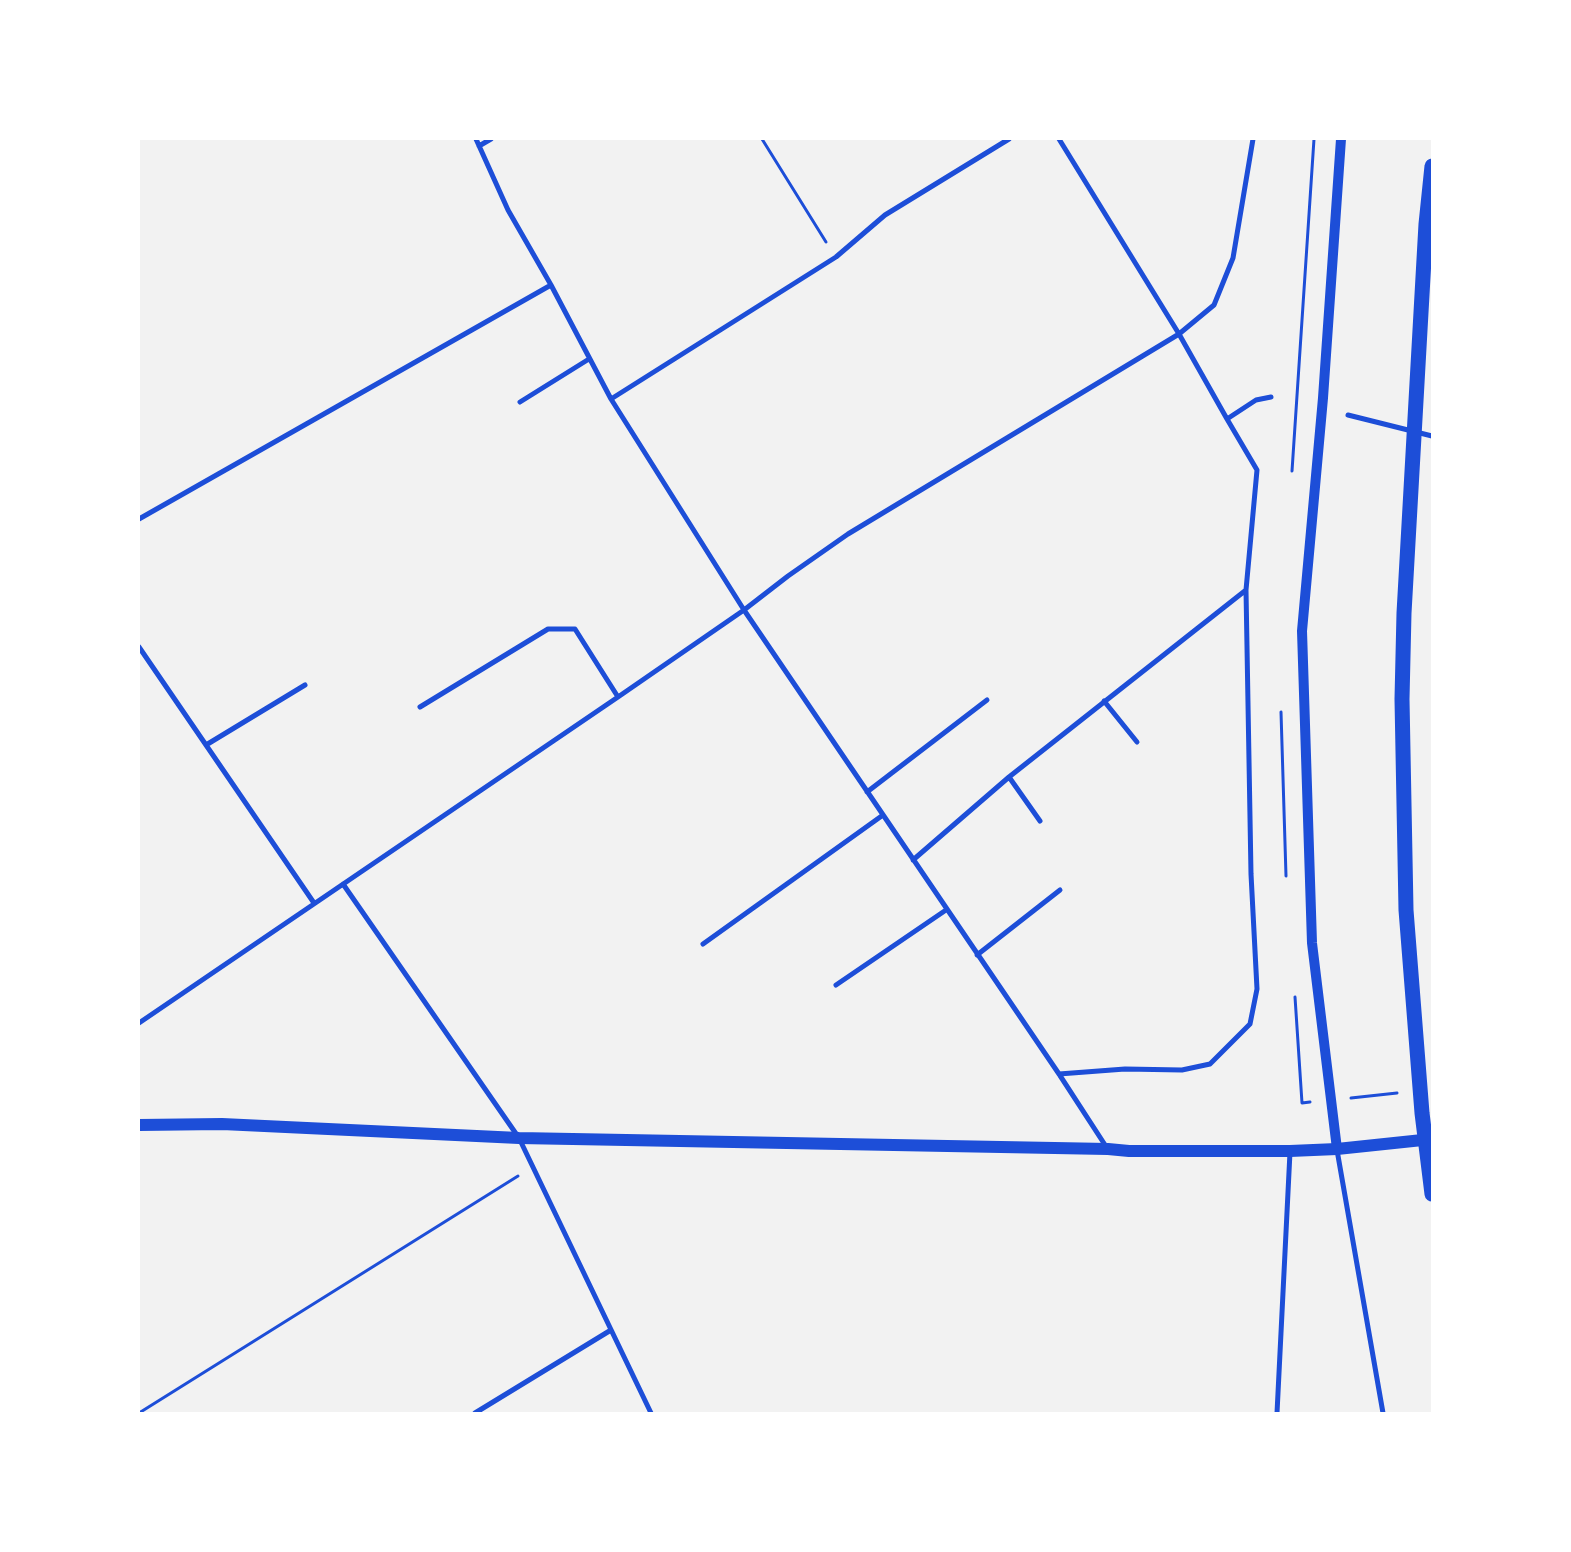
<!DOCTYPE html>
<style>
body{margin:0}
#map{position:relative;width:1571px;height:1552px;overflow:hidden;background:#f2f2f2;font-family:Overpass,sans-serif}
canvas{display:block}
.frame{position:absolute;inset:0;border:140px solid #fff;pointer-events:none}
</style>
<div id="map">
<canvas width="1571" height="1552"></canvas>
<div class="frame"></div>
</div>
<script>
const g = document.querySelector('canvas').getContext('2d');
g.lineJoin = 'round';
const shape = rows => new Path2D(rows.map(r => 'M' + r).join(''));
function trace(path, color, width, dash) { g.strokeStyle = color; g.lineWidth = width; g.lineCap = dash ? 'butt' : 'round'; g.setLineDash(dash || []); g.stroke(path); }
const path = shape([
 [762,139,826,242],
 [1292,471,1314,139],
 [1281,712,1286,876],
 [1295,997,1302,1103,1310,1102],
 [1351,1098,1397,1093],
 [139,1413,518,1176]
]);
const minor = shape([
 [476,139,508,210,551,285,611,399,744,610,1059,1074,1107,1148],
 [1059,139,1179,334,1227,419,1256,400,1271,397],
 [479,146,491,139],
 [611,399,836,257,885,215,1009,139],
 [520,402,589,359],
 [1348,415,1432,436],
 [139,519,551,285],
 [139,647,314,903],
 [1104,701,1137,742],
 [420,707,548,629,575,629,618,697],
 [206,745,305,685],
 [1009,777,1040,821],
 [867,792,987,700],
 [913,860,1009,777,1246,590,1257,470,1227,419],
 [343,884,519,1138,651,1413],
 [703,944,883,815],
 [977,955,1060,890],
 [836,985,946,910],
 [139,1023,618,697,744,610,788,576,848,534,1179,334,1214,305,1233,258,1253,139],
 [1059,1074,1125,1069,1182,1070,1210,1064,1250,1024,1257,989,1251,874,1246,590],
 [1337,1150,1383,1413],
 [475,1413,611,1330],
 [1277,1413,1290,1152]
]);
const secondary = shape([
 [1337,1149,1312,943,1302,631,1323,398,1341,139]
]);
const primary = shape([
 [139,1125,222,1124,519,1138,1108,1149,1129,1151,1290,1151,1337,1149,1432,1139]
]);
const motorway = shape([
 [1432,166,1426,224,1404,613,1402,699,1406,910,1422,1113,1432,1194]
]);
trace(path, '#1d4ed8', 3);
trace(minor, '#1d4ed8', 5);
trace(secondary, '#1d4ed8', 10);
trace(primary, '#1d4ed8', 12);
trace(motorway, '#1d4ed8', 15);
</script>
